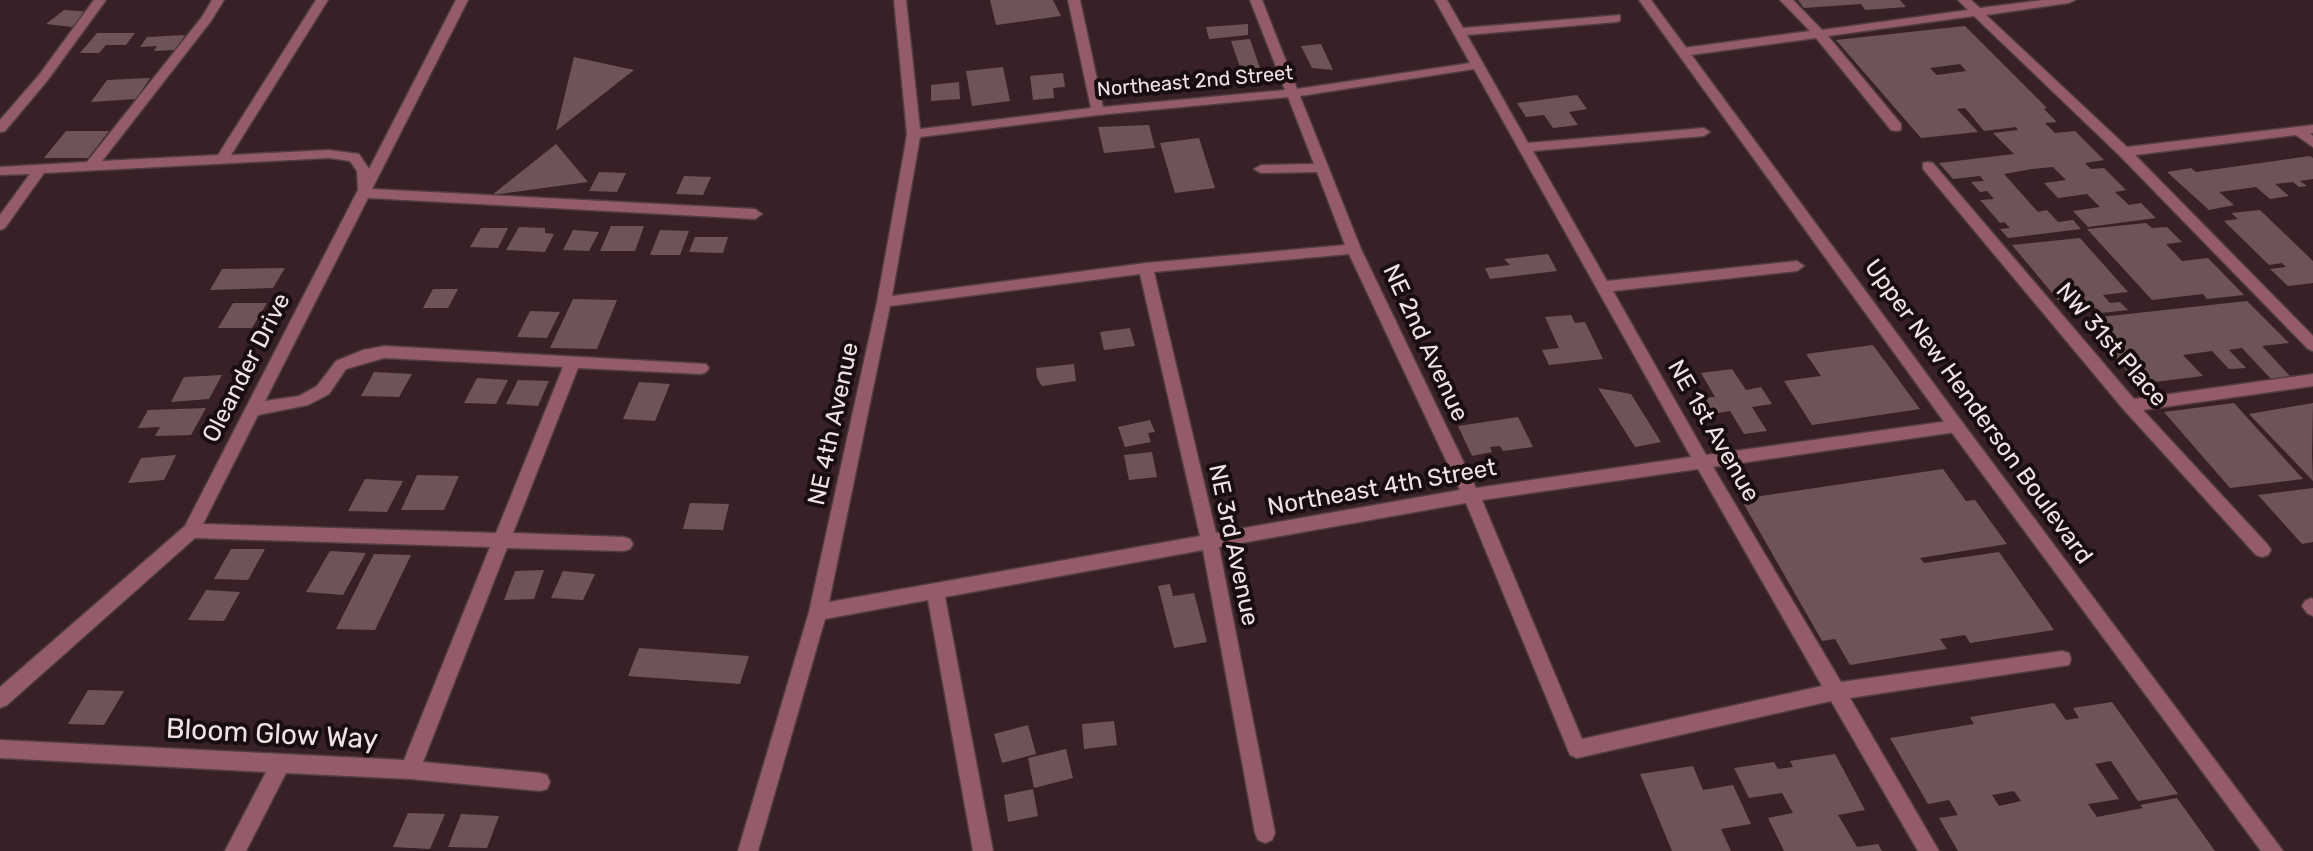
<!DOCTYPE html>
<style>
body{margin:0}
canvas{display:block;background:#372126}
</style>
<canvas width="2313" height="851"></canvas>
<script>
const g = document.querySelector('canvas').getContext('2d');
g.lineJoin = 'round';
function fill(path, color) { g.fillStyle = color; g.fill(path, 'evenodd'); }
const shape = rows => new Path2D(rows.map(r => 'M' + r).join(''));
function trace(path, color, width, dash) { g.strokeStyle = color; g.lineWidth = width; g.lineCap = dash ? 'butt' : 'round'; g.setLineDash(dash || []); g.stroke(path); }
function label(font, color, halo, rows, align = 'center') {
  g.font = font + ' Rubik,sans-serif'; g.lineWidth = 8; g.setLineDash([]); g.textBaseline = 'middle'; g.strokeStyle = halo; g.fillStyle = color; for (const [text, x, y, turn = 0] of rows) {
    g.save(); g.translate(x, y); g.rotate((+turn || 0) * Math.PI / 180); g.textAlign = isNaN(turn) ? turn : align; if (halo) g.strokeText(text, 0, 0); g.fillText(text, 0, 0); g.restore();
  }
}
const building = shape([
 [990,0,1053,0,1061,16,996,25],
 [1798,0,1900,0,1906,7,1865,10,1861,4,1804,8],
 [64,10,91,12,72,27,46,24],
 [1248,24,1248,35,1209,39,1206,27],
 [1965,26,2047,108,2044,109,2057,122,2045,123,2055,133,2075,131,2104,160,2085,163,2091,169,2104,168,2126,190,2115,192,2129,205,2141,203,2156,218,2088,227,2073,211,2100,207,2087,194,2058,198,2044,183,2066,180,2053,167,2032,169,2004,174,2038,212,2047,210,2058,222,2073,220,2081,229,2008,238,2000,229,2010,228,2004,222,2000,223,1980,200,1994,199,1987,191,1980,192,1971,182,1984,181,1980,176,1953,179,1939,163,2014,154,1993,133,2018,130,2016,127,1984,131,1965,108,1957,109,1978,132,1921,138,1836,40],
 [1960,64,1966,71,1937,75,1930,68],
 [97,33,135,33,126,45,106,45,99,53,80,53],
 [185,35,175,50,154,51,157,46,140,47,147,37],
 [1250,39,1260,68,1241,70,1231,41],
 [1321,44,1333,70,1312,68,1301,46],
 [574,57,634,70,556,131],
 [1003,67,1010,101,972,106,966,71],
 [1063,73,1065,87,1053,88,1054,98,1033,100,1030,76],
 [150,78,136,99,91,102,107,80],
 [959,82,960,99,931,101,931,85],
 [1577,95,1587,109,1569,112,1578,125,1553,128,1544,115,1526,117,1517,103],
 [1149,125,1155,148,1104,153,1098,127],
 [66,131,109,131,88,158,44,158],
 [1199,138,1215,188,1175,193,1160,143],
 [556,144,588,182,492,195],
 [2310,156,2313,158,2313,179,2300,181,2307,186,2299,187,2293,182,2275,184,2289,196,2270,199,2256,187,2219,192,2234,205,2209,210,2167,172,2191,168,2196,172],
 [599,172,626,173,617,192,589,191],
 [684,176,711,177,703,195,676,194],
 [2260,210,2313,261,2313,283,2288,286,2270,269,2286,267,2282,263,2269,265,2224,221,2238,219,2231,213],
 [2146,223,2152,228,2167,227,2182,242,2166,244,2182,261,2208,258,2244,295,2207,299,2203,294,2152,300,2087,229],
 [611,226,644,226,635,251,600,251],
 [519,227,545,228,545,233,554,234,545,252,506,250],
 [481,228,508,228,498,248,470,247],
 [573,230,599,232,589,251,563,250],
 [660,230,689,231,680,255,650,255],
 [695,237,728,237,723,253,689,252],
 [2080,238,2128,292,2103,295,2110,303,2120,302,2128,310,2101,313,2096,308,2091,308,2082,298,2058,300,2012,245],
 [1548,254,1557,271,1490,279,1485,268,1510,265,1504,259],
 [285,268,273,288,210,290,222,269],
 [433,289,458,289,448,308,423,308],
 [573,299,617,300,597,349,550,348],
 [2247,301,2289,343,2262,346,2290,376,2271,379,2242,348,2229,350,2246,368,2229,369,2212,351,2183,355,2203,376,2138,384,2082,319],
 [233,303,267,303,252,328,218,328],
 [530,311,560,312,547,338,517,337],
 [1571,315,1575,323,1585,322,1603,359,1549,365,1542,350,1559,348,1545,317],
 [1130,328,1135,346,1104,350,1100,332],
 [1873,345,1920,409,1812,425,1784,381,1821,376,1806,354],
 [1074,364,1076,381,1042,386,1037,378,1036,368],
 [1732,369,1746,390,1761,387,1772,404,1752,407,1767,431,1744,434,1730,411,1712,414,1703,398,1715,397,1701,373],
 [374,372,412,374,399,397,361,396],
 [222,375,209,399,171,402,184,377],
 [477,378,508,380,496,404,464,403],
 [518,380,549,381,538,406,506,404],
 [639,382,670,384,655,421,623,419],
 [1598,388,1631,394,1661,442,1635,447],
 [2234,403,2303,479,2230,488,2164,412],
 [2313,403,2312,455,2313,481,2249,414],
 [206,408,191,435,155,436,160,427,138,428,148,410],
 [1518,417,1533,447,1503,451,1500,446,1490,447,1492,452,1472,456,1458,426],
 [1150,420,1155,432,1148,433,1151,442,1125,447,1118,427],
 [1152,452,1157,477,1129,480,1124,455],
 [176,455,164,480,128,483,141,458],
 [1943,469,1966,501,1975,500,2007,544,1920,558,1924,563,1999,552,2054,630,1970,643,1965,635,1940,639,1947,649,1850,665,1835,639,1822,641,1741,499],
 [417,475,459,476,444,510,401,510],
 [365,479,403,481,387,512,348,511],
 [2313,488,2313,542,2302,544,2258,495],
 [690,503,729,504,723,530,683,529],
 [231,549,265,549,248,580,214,579],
 [330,551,366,553,343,595,306,592],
 [374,554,411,555,375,630,336,629],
 [544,570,534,599,504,600,515,571],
 [563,571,595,574,583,600,551,598],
 [1170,584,1173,596,1194,593,1207,642,1174,648,1158,586],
 [206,590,240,592,224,621,188,620],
 [639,648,749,656,740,684,628,676],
 [88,690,124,691,104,725,68,724],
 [2112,702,2178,794,2138,801,2111,761,2095,764,2119,799,2088,804,2097,817,2143,808,2140,805,2177,798,2215,851,1958,851,1939,818,1958,815,1949,800,1928,804,1890,738,1974,724,1970,717,2054,703,2066,720,2079,718,2073,708],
 [2014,791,2021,801,1999,806,1992,795],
 [1114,721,1117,745,1084,749,1082,724],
 [1028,725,1036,754,1002,763,994,734],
 [1066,749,1073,778,1034,788,1028,758],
 [1835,754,1865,810,1838,815,1857,847,1878,844,1882,851,1784,851,1768,818,1793,813,1782,793,1749,798,1734,768,1774,762,1778,769,1793,767,1790,761],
 [1693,766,1703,790,1733,785,1751,824,1721,829,1731,851,1672,851,1640,774],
 [1033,789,1038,816,1008,822,1004,795],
 [408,813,445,814,430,849,393,847],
 [461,814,499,816,487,848,448,847]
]);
const minor = shape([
 [94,0,106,0,47,81,5,131,0,132,0,120,39,75,94,0],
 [212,0,224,0,211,21,102,161,218,155,316,0,328,0,231,155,329,150,359,154,369,169,456,0,468,0,372,189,755,209,762,214,755,219,368,198,265,401,299,396,317,386,336,361,363,350,384,346,706,364,709,368,706,372,701,374,578,368,513,533,624,537,630,539,633,544,630,549,624,551,507,548,423,762,540,773,547,775,550,782,547,789,540,791,410,779,286,773,246,851,225,851,266,772,0,758,0,740,404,760,490,547,195,538,7,705,0,708,0,687,185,526,358,190,357,171,350,161,329,158,44,173,5,228,0,230,0,215,30,174,0,175,0,167,87,162,202,17,212,0],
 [384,358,563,367,496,533,203,524,258,415,308,405,329,394,346,369,384,358],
 [894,0,906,0,920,129,1091,108,1068,0,1080,0,1103,107,1285,90,1250,0,1262,0,1297,89,1470,63,1435,0,1447,0,1463,28,1620,15,1620,21,1616,22,1467,35,1528,143,1704,128,1710,132,1704,136,1533,151,1607,281,1797,261,1804,266,1797,271,1613,291,1706,455,1956,420,1962,422,1964,426,1962,430,1956,432,1713,467,1841,682,2062,651,2069,653,2071,659,2069,665,1850,698,1939,851,1918,851,1831,701,1577,758,1570,755,1466,503,1219,547,1275,833,1272,840,1265,843,1258,840,1255,833,1203,550,945,597,993,851,973,851,928,600,825,619,758,851,738,851,809,612,877,302,903,158,907,134,894,0],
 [1474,69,1691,457,1476,488,1361,249,1300,96,1474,69],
 [1288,97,1314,164,1261,165,1254,169,1261,173,1317,172,1345,245,1146,263,892,296,920,137,1098,115,1288,97],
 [1349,254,1460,490,1216,533,1154,272,1349,254],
 [1140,274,1200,536,829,602,890,306,1140,274],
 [1698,469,1822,686,1582,739,1482,500,1698,469],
 [1780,0,1793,0,1822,30,1968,10,1958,0,1971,0,1980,8,2043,0,2075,0,2069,3,1986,15,2127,147,2313,125,2313,133,2310,133,2313,136,2313,147,2296,135,2135,155,2313,336,2313,351,2308,349,2119,155,1974,16,1828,36,1901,124,1901,130,1896,131,1891,130,1816,38,1683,56,1677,52,1683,48,1810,31,1780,0],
 [1928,162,1933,163,2134,399,2313,374,2313,386,2143,410,2268,545,2271,550,2268,555,2262,557,2256,555,2124,410,1923,169,1923,163,1928,162],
 [2311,598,2313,599,2313,616,2307,613,2302,606,2305,601,2311,598]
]);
const tertiary = shape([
 [1639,0,1651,0,1962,422,2283,851,2261,851,1950,430,1639,0]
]);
const farStreetnames = [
 ["Northeast 2nd Street",1195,82,-5]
];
const streetNames = [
 ["NE 2nd Avenue",1425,343,65],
 ["NW 31st Place",2111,345,49],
 ["Oleander Drive",247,368,-63],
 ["Upper New Henderson Boulevard",1978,412,54],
 ["NE 4th Avenue",834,424,-78],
 ["NE 1st Avenue",1713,431,60],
 ["Northeast 4th Street",1382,488,-10],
 ["NE 3rd Avenue",1233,545,78]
];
const nearStreetnames = [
 ["Bloom Glow Way",272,735,3]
];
fill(building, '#6e5459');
trace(minor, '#513c41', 3);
trace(tertiary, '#513c41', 3);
fill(minor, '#945c69');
fill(tertiary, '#945c69');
label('20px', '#f1e1e4', '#180e10', farStreetnames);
label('24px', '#f1e1e4', '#180e10', streetNames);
label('28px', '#f1e1e4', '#180e10', nearStreetnames);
</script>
